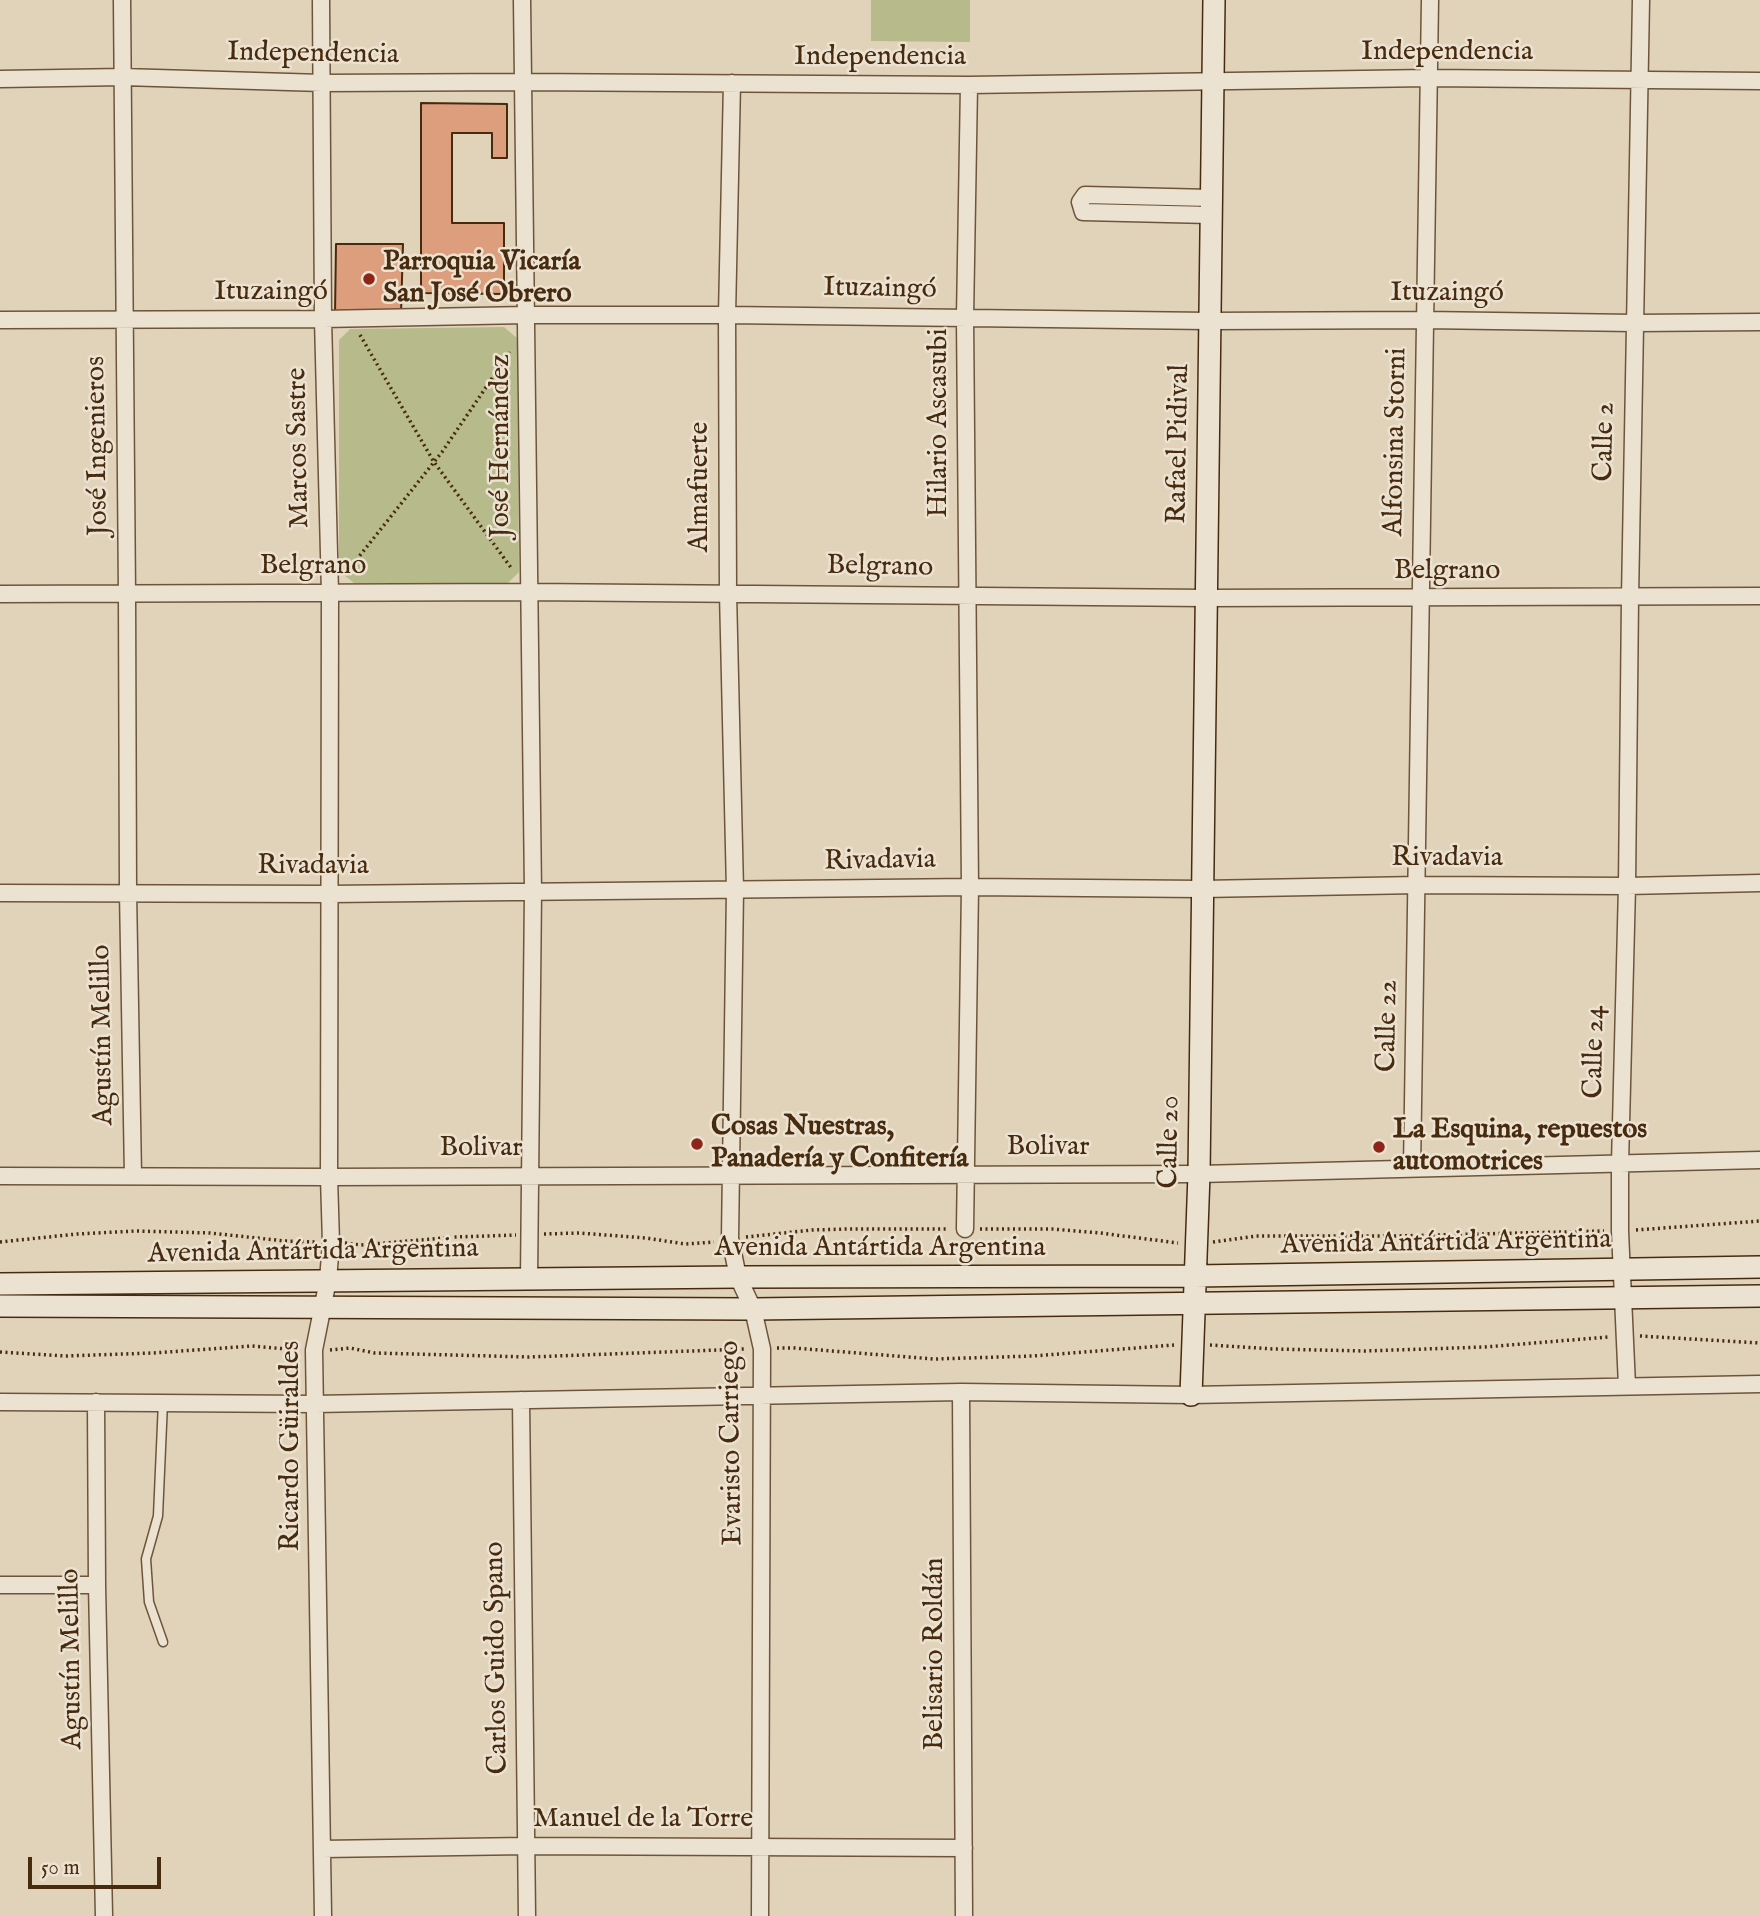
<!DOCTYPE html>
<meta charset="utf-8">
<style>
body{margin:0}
#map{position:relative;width:1760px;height:1916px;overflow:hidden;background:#e0d3ba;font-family:"IM FELL English",serif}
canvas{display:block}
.scale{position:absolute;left:28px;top:1857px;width:133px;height:32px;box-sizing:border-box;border:4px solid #482b0e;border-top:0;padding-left:9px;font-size:21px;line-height:24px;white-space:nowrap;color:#482b0e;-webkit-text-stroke:5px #ebe2d2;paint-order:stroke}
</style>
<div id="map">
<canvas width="1760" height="1916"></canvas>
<div class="scale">50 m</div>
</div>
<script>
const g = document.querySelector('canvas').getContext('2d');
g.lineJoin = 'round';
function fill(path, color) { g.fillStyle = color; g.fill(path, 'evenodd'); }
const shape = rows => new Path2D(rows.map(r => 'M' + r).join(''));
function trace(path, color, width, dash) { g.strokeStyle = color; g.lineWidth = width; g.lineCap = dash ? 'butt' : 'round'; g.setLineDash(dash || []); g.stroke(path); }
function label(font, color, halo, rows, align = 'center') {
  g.font = font + ' "IM FELL English",serif'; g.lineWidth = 5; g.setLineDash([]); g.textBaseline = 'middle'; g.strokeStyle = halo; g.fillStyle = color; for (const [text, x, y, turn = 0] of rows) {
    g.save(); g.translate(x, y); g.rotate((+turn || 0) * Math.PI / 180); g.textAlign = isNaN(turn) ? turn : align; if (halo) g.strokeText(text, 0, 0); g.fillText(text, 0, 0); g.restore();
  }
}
const green = shape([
 [871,0,970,0,970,42,871,41],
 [504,327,517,338,519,572,508,583,354,583,339,571,339,340,350,329]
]);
const building = shape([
 [421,103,507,104,507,158,492,158,492,133,452,133,452,223,504,223,504,294,421,293,421,103],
 [336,244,403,244,401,314,335,314,336,244]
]);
const path = shape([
 [360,335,434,462,512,569],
 [346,573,442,452,510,352],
 [980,1229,1052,1229,1100,1233,1178,1243],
 [1636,1230,1760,1221],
 [544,1234,579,1233,646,1238,685,1244,714,1242],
 [746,1237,812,1230,849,1229,948,1229],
 [0,1242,77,1234,136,1231,210,1233,285,1241,317,1242],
 [1213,1242,1256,1236,1396,1236,1604,1231],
 [345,1243,361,1245,456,1237,516,1235],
 [1640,1336,1760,1343],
 [1210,1345,1274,1349,1365,1351,1485,1347,1608,1337],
 [777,1348,794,1348,934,1359,1033,1356,1174,1345],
 [330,1350,350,1348,375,1353,529,1357,745,1349],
 [0,1352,65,1356,153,1353,252,1346,298,1350]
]);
const lane = shape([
 [163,1402,158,1516,146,1559,149,1602,163,1642]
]);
const street = shape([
 [122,0,127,595,128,892,133,1176],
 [321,0,323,319,330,593,329,1177,331,1243,328,1280,314,1350,323,1916],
 [522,0,533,891,529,1279],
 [0,79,123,77,322,83,522,82,969,85,1428,78,1760,81],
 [732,83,727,315,728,593,735,890,730,1238,738,1277,753,1309,762,1349,760,1916],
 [1210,215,1083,212,1080,202,1085,195,1211,198],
 [0,320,323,319,526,315,727,315,1209,321,1425,320,1634,323,1760,322],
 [0,594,529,592,1206,598,1760,596],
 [0,893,330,894,970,887,1202,889,1418,885,1627,886,1760,883],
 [1412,1168,1430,0],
 [0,1176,329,1177,1199,1174,1760,1160],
 [965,1229,970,887,965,318,969,85],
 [1627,1386,1620,1231,1620,1164,1627,886,1630,598,1641,0],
 [961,1392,964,1916],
 [521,1400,527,1916],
 [0,1402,315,1404,961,1392,1191,1395,1760,1384],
 [96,1402,97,1585,104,1916],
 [0,1585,97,1585],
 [322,1849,526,1846,964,1848]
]);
const secondary = shape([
 [0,1284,738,1277,1195,1276,1760,1267],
 [0,1306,753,1309,1760,1296],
 [1191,1395,1199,1174,1214,0]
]);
const markers = [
 [369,279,7,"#8f2418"],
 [697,1144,7,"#8f2418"],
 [1379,1147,7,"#8f2418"]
];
const streetNames = [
 ["Independencia",1447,53],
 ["Independencia",313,55,1],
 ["Independencia",880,58],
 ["Ituzaingó",880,290,1],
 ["Ituzaingó",271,293],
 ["Ituzaingó",1447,294],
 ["Hilario Ascasubi",940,423,-90],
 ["Alfonsina Storni",1397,442,-89],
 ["Calle 2",1606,442,-89],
 ["Rafael Pidival",1180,444,-89],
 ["José Ingenieros",99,446,-91],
 ["José Hernández",502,446,-90],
 ["Marcos Sastre",300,448,-91],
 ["Almafuerte",701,487,-90],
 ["Belgrano",313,567],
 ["Belgrano",880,568,1],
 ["Belgrano",1447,572],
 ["Rivadavia",1447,859],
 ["Rivadavia",880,862,-1],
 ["Rivadavia",313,867],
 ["Calle 22",1389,1026,-89],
 ["Agustín Melillo",104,1035,-91],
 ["Calle 24",1596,1052,-89],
 ["Calle 20",1171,1142,-89],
 ["Bolivar",1048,1148],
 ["Bolivar",481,1149],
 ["Avenida Antártida Argentina",1446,1244,-1],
 ["Avenida Antártida Argentina",880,1249],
 ["Avenida Antártida Argentina",313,1253,-1],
 ["Evaristo Carriego",733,1443,-91],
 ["Ricardo Güiraldes",292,1446,-90],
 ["Belisario Roldán",936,1654,-90],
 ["Carlos Guido Spano",498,1658,-91],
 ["Agustín Melillo",73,1659,-91],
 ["Manuel de la Torre",643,1820]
];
const poiNames = [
 ["Parroquia Vicaría",383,263],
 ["San José Obrero",383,295],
 ["Cosas Nuestras,",711,1128],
 ["Panadería y Confitería",711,1160],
 ["La Esquina, repuestos",1393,1131],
 ["automotrices",1393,1163]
];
fill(green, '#b7bb8c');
fill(building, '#dc9e7d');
trace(building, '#482b0e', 2);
trace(lane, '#6e5539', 11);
trace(street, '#6e5539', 19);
trace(secondary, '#482b0e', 24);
trace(path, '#482b0e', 3.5, [2, 3.5]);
trace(lane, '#ebe2d2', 8);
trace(street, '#ebe2d2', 16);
trace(secondary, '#ebe2d2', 21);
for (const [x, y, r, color] of markers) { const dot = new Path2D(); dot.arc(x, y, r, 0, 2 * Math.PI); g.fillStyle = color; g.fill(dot); trace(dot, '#ebe2d2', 2.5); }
label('28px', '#482b0e', '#ebe2d2', streetNames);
label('bold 28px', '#482b0e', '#ebe2d2', poiNames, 'left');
</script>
